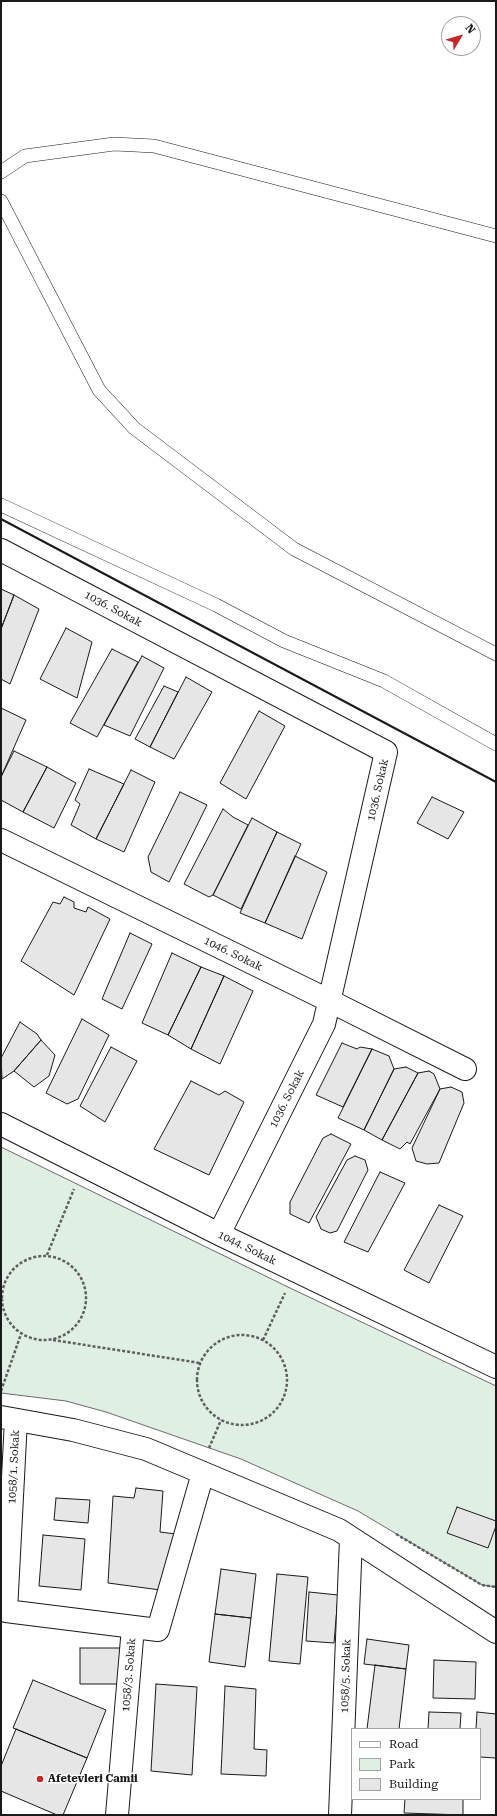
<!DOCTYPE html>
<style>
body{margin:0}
#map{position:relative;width:497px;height:1816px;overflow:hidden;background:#fff;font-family:"Roboto Serif",serif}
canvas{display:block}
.frame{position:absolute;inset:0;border:2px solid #1a1a1a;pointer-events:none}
.legend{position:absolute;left:351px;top:1728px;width:130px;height:72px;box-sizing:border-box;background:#fff;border:1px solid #a3a3a3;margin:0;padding:5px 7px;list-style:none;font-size:12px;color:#1a1a1a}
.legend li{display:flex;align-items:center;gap:8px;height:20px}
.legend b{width:20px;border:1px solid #a3a3a3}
.north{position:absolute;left:441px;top:16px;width:40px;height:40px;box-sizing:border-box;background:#fff;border:1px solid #a3a3a3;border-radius:50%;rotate:52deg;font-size:11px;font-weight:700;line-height:16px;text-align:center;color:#1a1a1a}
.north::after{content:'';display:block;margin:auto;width:14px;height:18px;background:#c62828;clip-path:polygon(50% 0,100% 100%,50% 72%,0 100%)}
</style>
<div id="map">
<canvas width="497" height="1816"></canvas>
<div class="frame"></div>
<ul class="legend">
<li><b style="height:5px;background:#fff"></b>Road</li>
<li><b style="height:11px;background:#e0efe3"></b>Park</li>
<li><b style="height:11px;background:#e6e6e6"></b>Building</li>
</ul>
<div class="north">N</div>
</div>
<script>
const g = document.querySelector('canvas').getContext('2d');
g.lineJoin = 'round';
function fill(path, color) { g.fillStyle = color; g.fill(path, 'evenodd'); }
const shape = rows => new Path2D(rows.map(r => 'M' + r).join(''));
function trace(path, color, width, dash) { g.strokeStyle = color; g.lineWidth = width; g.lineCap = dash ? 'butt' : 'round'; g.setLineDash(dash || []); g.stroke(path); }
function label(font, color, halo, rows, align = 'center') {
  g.font = font + ' "Roboto Serif",serif'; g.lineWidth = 3; g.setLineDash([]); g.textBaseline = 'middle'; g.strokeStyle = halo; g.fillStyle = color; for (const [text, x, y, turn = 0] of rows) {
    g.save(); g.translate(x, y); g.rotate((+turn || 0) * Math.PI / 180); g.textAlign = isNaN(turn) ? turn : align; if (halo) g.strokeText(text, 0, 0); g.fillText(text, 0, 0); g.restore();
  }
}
const green = shape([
 [1,1147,288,1287,496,1386,496,1587,482,1585,358,1511,241,1459,106,1412,66,1401,1,1393,1,1147]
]);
const building = shape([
 [1,589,14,595,1,629,1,589],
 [14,595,39,609,10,684,1,679,1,629,14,595],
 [66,628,92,642,77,698,40,679,66,628],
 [112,649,138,662,97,737,70,723,112,649],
 [142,656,164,668,130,736,104,725,142,656],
 [186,677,212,692,174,759,150,747,186,677],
 [164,686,178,692,150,747,135,739,164,686],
 [1,708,26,720,1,777,1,708],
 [259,711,285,726,246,799,220,783,259,711],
 [14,751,47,767,23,812,1,800,1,777,14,751],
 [47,767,76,783,54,828,23,812,47,767],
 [89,769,124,784,96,839,71,825,80,804,75,800,89,769],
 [131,770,155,782,124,852,96,839,131,770],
 [180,792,207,805,169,882,151,872,148,857,180,792],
 [432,797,464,812,448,839,417,823,432,797],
 [223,809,233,817,248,825,213,895,209,897,184,884,223,809],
 [252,818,277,832,241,909,213,895,252,818],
 [277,832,301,844,265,923,240,913,277,832],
 [295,856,327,872,302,939,265,923,295,856],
 [64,897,74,902,74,908,86,912,88,907,110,919,74,995,21,961,53,902,60,904,64,897],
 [130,933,152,944,122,1009,102,999,130,933],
 [172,953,201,967,168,1035,142,1023,172,953],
 [201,967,224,976,191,1049,168,1035,201,967],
 [224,976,253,991,220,1064,191,1049,224,976],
 [82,1019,109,1035,78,1099,67,1104,46,1093,82,1019],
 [20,1022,37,1034,41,1040,14,1071,2,1079,1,1058,20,1022],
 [41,1040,55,1055,49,1076,34,1087,14,1071,41,1040],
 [342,1043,357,1049,360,1047,372,1049,343,1107,316,1095,342,1043],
 [111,1047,137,1061,105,1122,80,1106,111,1047],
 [372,1049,389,1056,394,1069,364,1130,338,1118,372,1049],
 [406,1067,418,1073,382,1140,364,1130,394,1069,406,1067],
 [429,1071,434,1074,440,1089,410,1144,407,1142,400,1149,382,1140,418,1073,429,1071],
 [191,1081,219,1095,225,1091,244,1102,209,1175,154,1149,191,1081],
 [451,1087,462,1092,464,1103,439,1163,427,1164,416,1161,412,1148,440,1089,451,1087],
 [331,1134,351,1144,309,1223,290,1214,290,1202,323,1138,331,1134],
 [355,1156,365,1160,368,1170,337,1231,330,1233,321,1229,316,1217,347,1160,355,1156],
 [380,1172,405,1183,368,1252,344,1242,380,1172],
 [439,1205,463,1216,429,1283,404,1270,439,1205],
 [136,1488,163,1491,160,1532,176,1534,168,1591,108,1583,113,1496,134,1498,136,1488],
 [56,1498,90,1500,88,1523,54,1520,56,1498],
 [457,1507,496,1521,496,1526,488,1548,447,1533,457,1507],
 [43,1535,85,1539,81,1590,39,1586,43,1535],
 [221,1569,256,1574,251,1618,215,1614,221,1569],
 [277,1574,308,1577,300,1664,269,1661,277,1574],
 [309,1592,338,1595,334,1643,306,1641,309,1592],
 [215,1614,251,1618,245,1667,209,1662,215,1614],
 [367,1639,409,1645,406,1669,364,1664,367,1639],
 [80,1648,122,1648,123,1684,80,1684,80,1648],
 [434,1660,476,1662,475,1699,433,1698,434,1660],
 [375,1665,406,1669,399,1729,367,1729,375,1665],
 [33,1680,106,1710,87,1758,13,1728,33,1680],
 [156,1684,197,1687,192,1775,151,1771,156,1684],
 [225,1686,256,1689,254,1749,267,1750,266,1776,221,1774,225,1686],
 [429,1712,461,1713,460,1729,428,1729,429,1712],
 [477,1712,496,1714,496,1758,480,1757,480,1729,476,1729,477,1712],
 [16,1729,87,1758,63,1815,57,1815,1,1791,1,1766,16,1729],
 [405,1799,463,1799,463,1815,404,1813,405,1799]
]);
const path = shape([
 [47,1255,74,1189],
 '2 1298a42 42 0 1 1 84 0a42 42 0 1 1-84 0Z',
 '197 1380a45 45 0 1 1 90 0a45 45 0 1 1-90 0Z',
 [53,1340,200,1363],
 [263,1340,285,1293],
 [1,1391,21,1334],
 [209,1448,221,1420],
 [396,1534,482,1585,496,1587]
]);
const lane = shape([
 [1,172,25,156,114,144,154,146,496,236],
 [1,201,99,390,134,428,294,549,496,654],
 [1,505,216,605,284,641,384,681,496,744]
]);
const street = shape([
 [1,550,386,752,324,1024,219,1234],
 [1,840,330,1001,465,1069],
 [1,1124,219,1234,496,1367],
 [1,1417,73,1430,146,1449,339,1530,496,1632],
 [16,1420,6,1611,158,1630,203,1473],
 [117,1815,133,1627],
 [340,1815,351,1538]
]);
const wall = shape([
 [1,519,496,782]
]);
const markers = [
 [40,1779,4,"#c62828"]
];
const streetNames = [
 ["1036. Sokak",113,609,28],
 ["1036. Sokak",378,790,-77],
 ["1046. Sokak",233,954,26],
 ["1036. Sokak",287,1099,-63],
 ["1044. Sokak",247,1248,26],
 ["1058/1. Sokak",14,1467,-87],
 ["1058/3. Sokak",129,1675,-85],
 ["1058/5. Sokak",346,1676,-88]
];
const poiNames = [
 ["Afetevleri Camii",48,1779]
];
fill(green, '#e0efe3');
trace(green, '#6a6a6a', 1);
fill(building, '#e6e6e6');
trace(building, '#1a1a1a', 1);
trace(lane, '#1a1a1a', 14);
trace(street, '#1a1a1a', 24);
trace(path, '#5f5f5f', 2.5, [3, 2]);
trace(lane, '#fff', 13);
trace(street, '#fff', 22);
trace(wall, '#1a1a1a', 2);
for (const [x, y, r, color] of markers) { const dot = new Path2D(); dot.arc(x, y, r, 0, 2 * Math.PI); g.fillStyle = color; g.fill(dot); trace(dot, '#fff', 1.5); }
label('11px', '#1a1a1a', '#fff', streetNames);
label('bold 11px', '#1a1a1a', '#fff', poiNames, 'left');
</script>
